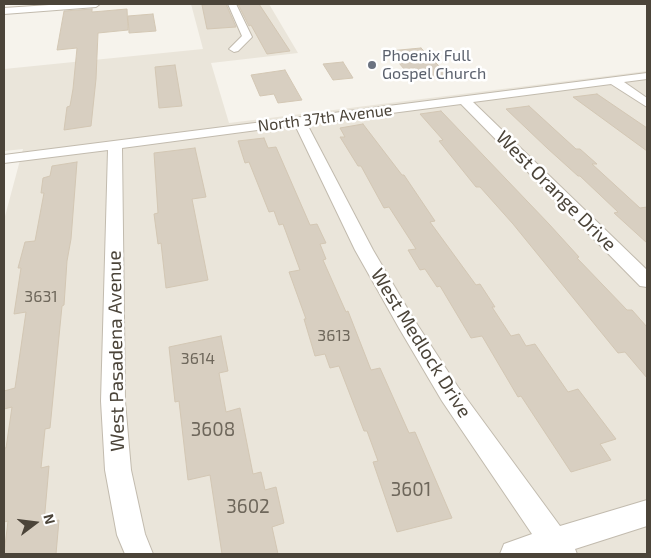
<!DOCTYPE html>
<style>
body{margin:0}
#map{position:relative;width:651px;height:558px;overflow:hidden;background:#f6f3ec;font-family:"Exo 2",sans-serif}
canvas{display:block}
.frame{position:absolute;inset:0;border:5px solid #4b4439;pointer-events:none}
.north{position:absolute;left:10px;top:498px;width:50px;height:50px;-webkit-text-stroke:4px #fff;paint-order:stroke;rotate:75deg;font-size:14px;font-weight:700;line-height:20px;text-align:center;color:#4b4439}
.north::after{content:'';display:block;margin:auto;width:18px;height:22px;background:#4b4439;clip-path:polygon(50% 0,100% 100%,50% 72%,0 100%)}
</style>
<div id="map">
<canvas width="651" height="558"></canvas>
<div class="frame"></div>
<div class="north">N</div>
</div>
<script>
const g = document.querySelector('canvas').getContext('2d');
g.lineJoin = 'round';
function fill(path, color) { g.fillStyle = color; g.fill(path, 'evenodd'); }
const shape = rows => new Path2D(rows.map(r => 'M' + r).join(''));
function trace(path, color, width, dash) { g.strokeStyle = color; g.lineWidth = width; g.lineCap = dash ? 'butt' : 'round'; g.setLineDash(dash || []); g.stroke(path); }
function label(font, color, halo, rows, align = 'center') {
  g.font = font + ' "Exo 2",sans-serif'; g.lineWidth = 5; g.setLineDash([]); g.textBaseline = 'middle'; g.strokeStyle = halo; g.fillStyle = color; for (const [text, x, y, turn = 0] of rows) {
    g.save(); g.translate(x, y); g.rotate((+turn || 0) * Math.PI / 180); g.textAlign = isNaN(turn) ? turn : align; if (halo) g.strokeText(text, 0, 0); g.fillText(text, 0, 0); g.restore();
  }
}
const residential = shape([
 [191,4,269,4,298,53,211,63,229,123,647,71,647,554,4,554,4,220,23,149,4,151,4,69,203,49]
]);
const building = shape([
 [215,4,226,4,236,27,207,29,202,5,215,4],
 [238,4,259,4,290,51,267,54,251,25,249,26,238,4],
 [92,9,92,12,127,9,128,30,98,33,96,79,91,126,64,130,67,107,70,106,73,89,77,48,57,50,64,11,92,9],
 [153,14,156,31,129,33,128,16,153,14],
 [421,48,448,75,424,78,415,68,404,69,389,51,421,48],
 [343,62,353,78,333,80,323,64,343,62],
 [175,65,182,106,159,108,155,67,175,65],
 [285,70,302,100,278,103,274,94,260,96,251,75,285,70],
 [597,94,647,128,647,151,573,97,597,94],
 [529,106,576,149,580,149,597,164,592,164,640,208,647,207,647,243,614,213,618,212,580,176,578,176,547,148,506,109,529,106],
 [441,111,549,224,579,257,577,258,627,310,632,310,647,327,647,378,625,352,618,353,513,224,480,187,476,187,439,141,443,140,420,114,441,111],
 [363,124,402,175,404,175,435,221,430,222,476,285,480,284,495,307,492,307,511,336,519,334,526,346,535,344,568,392,578,389,616,439,600,444,611,460,571,472,521,396,518,397,482,336,471,338,440,286,437,287,425,269,420,270,408,250,416,249,389,207,384,208,361,166,358,166,340,137,345,137,340,128,363,124],
 [264,138,268,148,276,147,310,225,317,224,326,243,320,244,326,259,323,260,346,312,348,311,371,370,380,368,409,433,415,432,452,518,397,532,373,462,378,461,367,431,364,431,339,366,330,368,325,354,315,356,304,319,306,319,289,272,300,270,283,224,279,225,274,211,269,212,249,162,245,163,238,141,264,138],
 [195,148,206,197,192,199,208,280,166,288,161,243,158,244,154,214,158,213,154,153,195,148],
 [77,162,71,239,67,261,64,305,62,306,50,428,45,429,41,468,49,466,44,523,59,520,56,554,4,554,8,521,4,522,4,448,6,448,12,407,4,409,4,391,15,388,26,312,14,314,21,268,18,268,25,242,35,241,44,193,41,193,43,178,50,176,52,166,77,162],
 [221,336,228,371,219,373,226,412,240,408,253,474,261,472,265,490,276,487,284,523,272,527,278,554,222,554,210,475,188,480,179,401,175,402,169,347,221,336]
]);
const street = shape([
 [64,4,100,4,96,7,4,14,4,8,64,4],
 [228,4,236,4,252,37,238,51,234,52,229,49,242,36,228,4],
 [647,73,647,79,624,82,647,98,647,107,611,84,473,102,647,270,647,287,640,286,461,104,307,124,373,250,413,318,458,387,560,526,647,500,647,526,575,549,577,554,500,554,504,544,532,534,442,401,399,328,355,250,295,125,122,148,125,401,131,470,145,534,153,554,125,554,117,535,105,470,101,401,108,150,4,163,4,155,647,73]
]);
const markers = [
 [372,65,5,"#6b7280"]
];
const farWorshipnames = [
 ["Phoenix Full",382,56],
 ["Gospel Church",382,74]
];
const farStreetnames = [
 ["North 37th Avenue",325,118,-7]
];
const numberNames = [
 ["3631",41,297],
 ["3613",334,336],
 ["3614",198,359]
];
const streetNames = [
 ["West Orange Drive",556,191,45],
 ["West Medlock Drive",421,343,58],
 ["West Pasadena Avenue",116,351,-91]
];
const nearNumbernames = [
 ["3608",213,430],
 ["3601",411,490],
 ["3602",248,507]
];
fill(residential, '#eae5da');
fill(building, '#d8cfc1');
trace(building, '#d3c7b4', 1);
trace(street, '#c2bbae', 2);
fill(street, '#fff');
for (const [x, y, r, color] of markers) { const dot = new Path2D(); dot.arc(x, y, r, 0, 2 * Math.PI); g.fillStyle = color; g.fill(dot); trace(dot, '#fff', 2); }
label('16px', '#5b616d', '#fff', farWorshipnames, 'left');
label('16px', '#4b4439', '#fff', farStreetnames);
label('16px', '#6e675b', null, numberNames);
label('19px', '#4b4439', '#fff', streetNames);
label('19px', '#6e675b', null, nearNumbernames);
</script>
